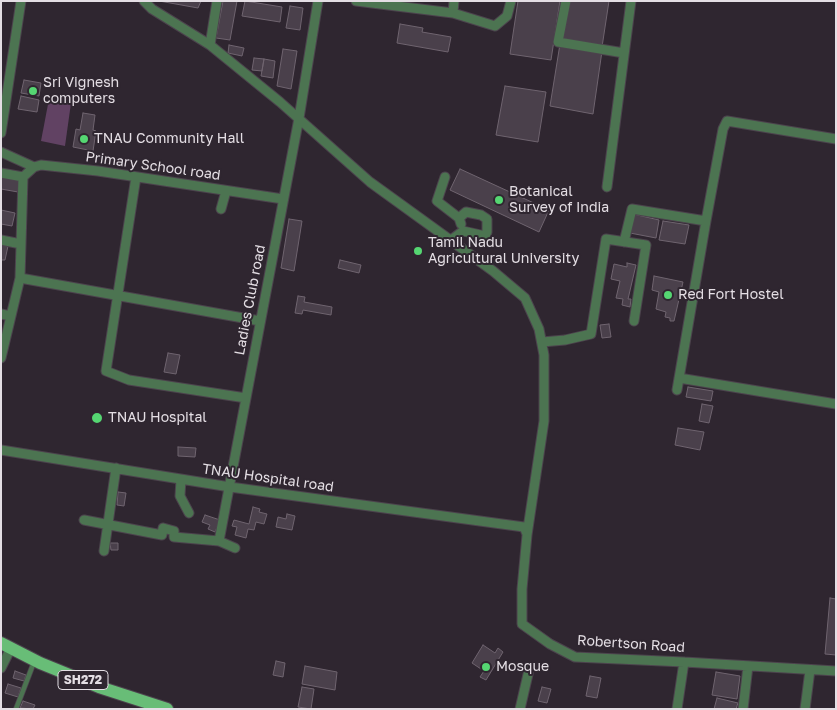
<!DOCTYPE html>
<style>
body{margin:0}
#map{position:relative;width:837px;height:710px;overflow:hidden;background:#2f2630;font-family:"Golos Text",sans-serif}
canvas{display:block}
.frame{position:absolute;inset:0;border:2px solid #e4dee4;pointer-events:none}
</style>
<div id="map">
<canvas width="837" height="710"></canvas>
<div class="frame"></div>
</div>
<script>
const g = document.querySelector('canvas').getContext('2d');
g.lineJoin = 'round';
function fill(path, color) { g.fillStyle = color; g.fill(path, 'evenodd'); }
const shape = rows => new Path2D(rows.map(r => 'M' + r).join(''));
function trace(path, color, width, dash) { g.strokeStyle = color; g.lineWidth = width; g.lineCap = dash ? 'butt' : 'round'; g.setLineDash(dash || []); g.stroke(path); }
function label(font, color, halo, rows, align = 'center') {
  g.font = font + ' "Golos Text",sans-serif'; g.lineWidth = 4; g.setLineDash([]); g.textBaseline = 'middle'; g.strokeStyle = halo; g.fillStyle = color; for (const [text, x, y, turn = 0] of rows) {
    g.save(); g.translate(x, y); g.rotate((+turn || 0) * Math.PI / 180); g.textAlign = isNaN(turn) ? turn : align; if (halo) g.strokeText(text, 0, 0); g.fillText(text, 0, 0); g.restore();
  }
}
const green = shape([
 [49,99,71,103,65,146,41,141]
]);
const building = shape([
 [159,1,201,1,198,8,159,1],
 [223,1,237,1,230,40,216,38,223,1],
 [245,1,282,7,280,22,242,16,245,1],
 [518,1,560,1,551,60,510,54,518,1],
 [567,1,609,1,602,47,561,40,567,1],
 [290,6,303,8,300,30,286,28,290,6],
 [400,24,423,28,422,32,451,37,448,52,397,43,400,24],
 [560,44,602,51,593,114,550,106,560,44],
 [229,45,244,48,242,56,228,53,229,45],
 [283,49,297,51,291,89,277,86,283,49],
 [254,58,264,59,262,71,252,70,254,58],
 [264,59,275,61,273,78,261,76,264,59],
 [24,80,41,83,39,96,21,93,24,80],
 [505,86,546,92,538,142,496,135,505,86],
 [21,96,39,100,37,112,18,109,21,96],
 [83,113,95,115,93,130,96,131,93,151,73,147,76,129,80,130,83,113],
 [460,169,549,210,539,232,450,190,460,169],
 [1,177,19,180,18,192,1,189,1,177],
 [1,210,15,213,12,226,1,224,1,210],
 [633,214,659,220,656,238,630,233,633,214],
 [289,219,302,221,294,271,281,268,289,219],
 [663,221,689,225,685,244,659,240,663,221],
 [1,245,8,246,5,260,1,260,1,245],
 [340,260,361,265,359,273,338,268,340,260],
 [627,263,636,265,628,299,631,299,630,307,622,305,623,299,616,298,620,281,611,279,614,264,627,267,627,263],
 [654,276,683,282,674,321,670,321,670,318,665,317,666,312,656,309,659,292,652,290,654,276],
 [298,296,305,297,304,302,332,307,331,315,303,310,302,314,295,313,298,296],
 [609,324,611,337,602,338,600,325,609,324],
 [168,353,180,355,176,374,164,372,168,353],
 [688,387,713,391,711,401,686,397,688,387],
 [702,404,713,406,709,423,699,421,702,404],
 [678,428,704,432,700,450,675,445,678,428],
 [178,447,196,448,195,457,178,456,178,447],
 [118,492,126,493,124,506,117,505,118,492],
 [253,507,260,509,259,512,267,514,264,524,256,522,254,530,248,529,246,538,235,535,237,527,232,526,234,520,249,524,253,507],
 [287,514,295,516,292,530,276,527,278,517,286,519,287,514],
 [205,515,220,520,215,532,208,529,210,525,202,522,205,515],
 [110,543,118,543,118,550,111,550,110,543],
 [830,598,836,599,836,655,825,654,830,598],
 [483,645,495,653,498,648,503,652,486,680,480,677,484,671,472,663,483,645],
 [276,661,285,663,283,677,273,675,276,661],
 [305,666,337,672,335,690,302,684,305,666],
 [15,671,26,675,24,681,13,678,15,671],
 [716,672,740,676,737,699,712,695,716,672],
 [590,676,601,678,597,698,586,696,590,676],
 [8,684,21,688,18,697,5,693,8,684],
 [302,687,314,689,311,709,298,707,302,687],
 [542,687,551,689,547,703,538,701,542,687],
 [717,698,738,703,736,709,714,709,717,698],
 [23,701,35,705,33,709,20,708,23,701]
]);
const lane = shape([
 [16,709,34,662]
]);
const street = shape([
 [144,1,152,9,210,45,280,102,370,182,493,271,525,298,539,329,544,355,544,421,527,535,522,589,522,624,550,644,575,657,684,662,836,671],
 [356,1,453,13,454,1],
 [566,1,558,42,624,53],
 [453,13,495,26,507,16,511,1],
 [210,45,217,1],
 [1,133,21,1],
 [1,152,34,167],
 [1,173,23,177,20,278,1,358],
 [23,177,34,167,41,165,98,171,283,199],
 [136,177,106,371,129,380,246,398],
 [445,177,437,201,459,218,461,224],
 [607,187,631,1],
 [221,209,226,191],
 [1,240,21,244],
 [451,240,463,231,485,236,487,232,487,219,481,215,466,212,459,218],
 [624,242,632,209,706,221],
 [20,278,260,321],
 [1,314,11,316],
 [542,342,565,340,591,334,606,239,646,245,634,321],
 [679,378,836,404],
 [677,390,706,221,723,129,727,121,836,139],
 [1,450,230,487,524,527,527,534],
 [181,479,180,496,189,513],
 [84,520,162,535,163,528,174,531,174,537,219,541,235,548],
 [219,541,299,118,318,1],
 [104,551,116,468],
 [1,668,11,648],
 [520,709,529,670],
 [677,709,684,662],
 [743,709,748,666],
 [805,709,810,670]
]);
const primary = shape([
 [1,643,40,663,99,687,167,709]
]);
const markers = [
 [33,91,5,"#55d672"],
 [84,139,5,"#55d672"],
 [499,200,5,"#55d672"],
 [418,251,5,"#55d672"],
 [668,295,5,"#55d672"],
 [97,418,6,"#55d672"],
 [486,667,5,"#55d672"]
];
const shields = [
 [83,680,50]
];
const shieldNames = [
 ["SH272",83,680]
];
const poiNames = [
 ["Sri Vignesh",43,83],
 ["computers",43,99],
 ["TNAU Community Hall",94,139],
 ["Botanical",509,192],
 ["Survey of India",509,208],
 ["Tamil Nadu",428,243],
 ["Agricultural University",428,259],
 ["Red Fort Hostel",678,295],
 ["TNAU Hospital",108,418],
 ["Mosque",496,667]
];
const streetNames = [
 ["Primary School road",153,166,8],
 ["Ladies Club road",250,300,-79],
 ["TNAU Hospital road",268,478,8],
 ["Robertson Road",631,644,4]
];
fill(green, '#614263');
fill(building, '#4a404b');
trace(building, '#6f646f', 1);
trace(lane, '#4c434d', 6);
trace(street, '#4c434d', 11);
trace(primary, '#4c434d', 14);
trace(lane, '#4c7451', 4.5);
trace(street, '#4c7451', 9);
trace(primary, '#68bd77', 12);
for (const [x, y, r, color] of markers) { const dot = new Path2D(); dot.arc(x, y, r, 0, 2 * Math.PI); g.fillStyle = color; g.fill(dot); trace(dot, '#2f2630', 2); }
for (const [x, y, w] of shields) { const box = new Path2D(); box.roundRect(x - w / 2, y - 9.5, w, 19, 4); g.fillStyle = '#2f2630'; g.fill(box); trace(box, '#e4dee4', 1); }
label('bold 12px', '#e4dee4', null, shieldNames);
label('14px', '#e4dee4', '#2f2630', poiNames, 'left');
label('14px', '#e4dee4', '#2f2630', streetNames);
</script>
